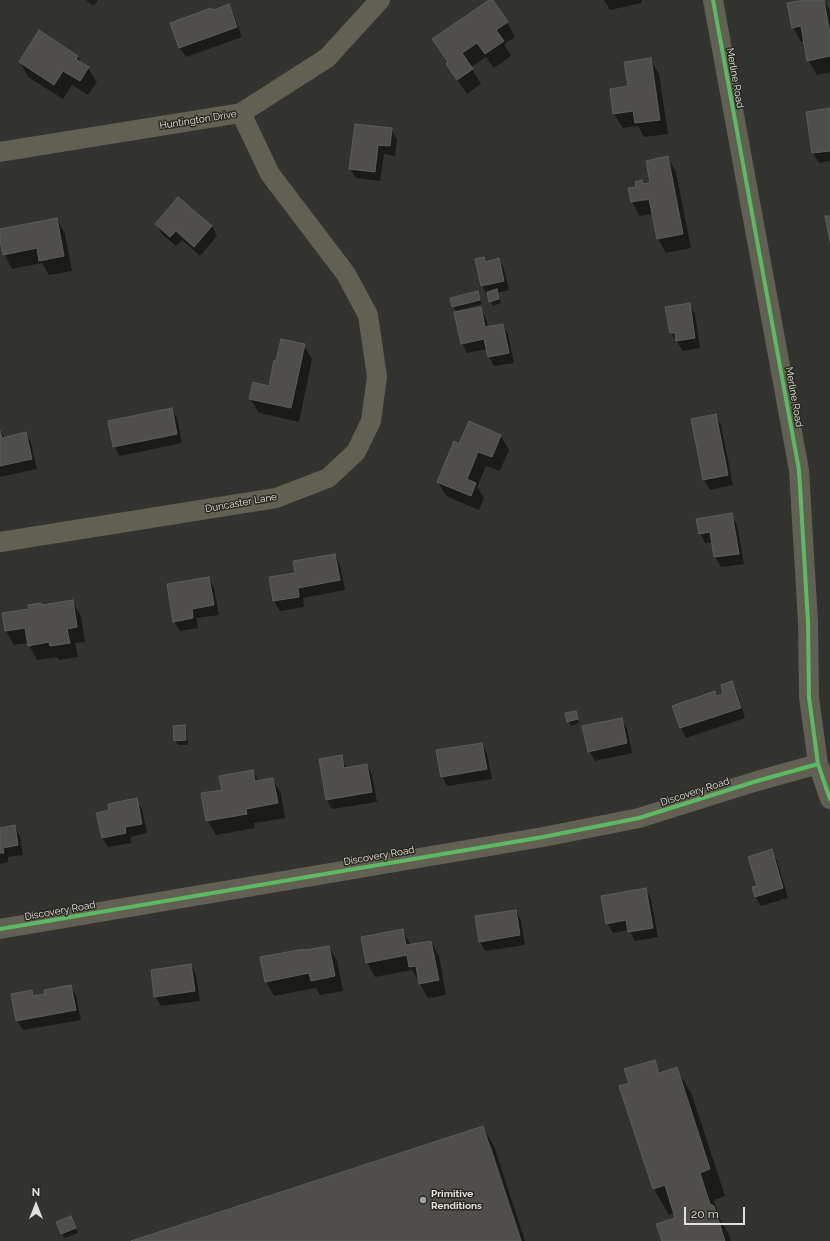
<!DOCTYPE html>
<style>
body{margin:0}
#map{position:relative;width:830px;height:1241px;overflow:hidden;background:#32322e;font-family:Raleway,sans-serif}
canvas{display:block}
.north{position:absolute;left:16px;top:1185px;width:40px;height:40px;-webkit-text-stroke:3px #2a2922;paint-order:stroke;rotate:0deg;font-size:11px;font-weight:700;line-height:16px;text-align:center;color:#e2e1dc}
.north::after{content:'';display:block;margin:auto;width:14px;height:18px;background:#e2e1dc;clip-path:polygon(50% 0,100% 100%,50% 72%,0 100%)}
.scale{position:absolute;left:684px;top:1207px;width:61px;height:18px;box-sizing:border-box;border:2px solid #e2e1dc;border-top:0;padding-left:5px;font-size:12px;line-height:14px;white-space:nowrap;color:#e2e1dc;-webkit-text-stroke:3px #2a2922;paint-order:stroke}
</style>
<div id="map">
<canvas width="830" height="1241"></canvas>
<div class="north">N</div>
<div class="scale">20 m</div>
</div>
<script>
const g = document.querySelector('canvas').getContext('2d');
g.lineJoin = 'round';
function fill(path, color) { g.fillStyle = color; g.fill(path, 'evenodd'); }
const shape = rows => new Path2D(rows.map(r => 'M' + r).join(''));
function trace(path, color, width, dash) { g.strokeStyle = color; g.lineWidth = width; g.lineCap = dash ? 'butt' : 'round'; g.setLineDash(dash || []); g.stroke(path); }
function label(font, color, halo, rows, align = 'center') {
  g.font = font + ' Raleway,sans-serif'; g.lineWidth = 3; g.setLineDash([]); g.textBaseline = 'middle'; g.strokeStyle = halo; g.fillStyle = color; for (const [text, x, y, turn = 0] of rows) {
    g.save(); g.translate(x, y); g.rotate((+turn || 0) * Math.PI / 180); g.textAlign = isNaN(turn) ? turn : align; if (halo) g.strokeText(text, 0, 0); g.fillText(text, 0, 0); g.restore();
  }
}
const shadow = shape([
 [86,0,98,0,94,6],
 [490,0,507,22,515,37,504,44,511,56,494,68,486,57,471,67,481,84,467,94,456,78,448,63,433,39],
 [604,0,642,0,642,3,610,10],
 [811,0,824,0,830,11,830,72,817,75,808,60,805,41,801,42,793,27],
 [229,6,234,15,242,37,186,57,180,48,171,23],
 [78,56,82,64,88,68,97,82,88,95,72,85,63,99,28,77,20,62],
 [650,59,659,74,668,134,644,137,638,126,623,128,614,114,629,87],
 [830,109,830,161,819,163,813,153,807,113],
 [391,129,397,139,395,156,384,154,380,181,356,178,350,169],
 [668,158,676,172,691,248,666,253,658,239,653,214,640,216,632,202,637,187,651,184],
 [643,199,655,199,643,201],
 [57,219,65,234,72,271,49,275,42,263,12,269,4,254,0,230],
 [156,224,212,226,217,236,200,256,182,240,176,246,162,234],
 [483,258,486,262,499,259,504,269,509,290,498,293,501,303,493,306,482,285],
 [477,292,482,304,456,311,453,306],
 [689,304,695,314,700,348,683,351,671,333,667,308],
 [480,308,486,318,488,328,502,325,508,334,514,363,494,366,489,357,487,349,467,353,462,343],
 [304,345,312,359,299,422,259,413,250,399,269,387,277,362],
 [171,409,177,418,182,443,120,456,114,447],
 [715,415,721,425,733,485,710,490,704,480,692,420],
 [469,423,501,436,509,450,500,471,486,466,477,487,484,498,479,510,446,496,438,482,460,445],
 [0,430,5,438,26,433,31,443,37,469,0,477],
 [731,515,737,524,744,564,721,567,715,557,713,542,705,543,700,533],
 [335,555,340,565,345,590,303,598,304,607,280,611,274,601,270,578,296,574],
 [209,578,214,588,219,615,197,618,198,628,180,631,174,621],
 [72,601,81,616,85,642,75,643,78,657,59,660,57,657,37,660,28,643,14,645,6,631,30,610],
 [731,683,737,692,745,718,686,738,681,728,674,706,714,693,717,697,725,694],
 [575,712,579,723,571,726,568,721],
 [621,719,627,728,632,753,595,761,589,751],
 [185,726,187,731,188,745,178,745,175,741],
 [482,744,487,754,492,779,447,786,442,776],
 [341,757,347,768,367,765,372,775,377,802,332,809,326,799],
 [253,771,259,782,273,779,281,794,285,818,254,823,255,828,216,835,207,820,223,790],
 [136,800,142,809,147,833,130,837,131,843,108,847,102,838,110,811],
 [14,826,20,836,23,855,8,857,8,862,0,864,0,829],
 [771,851,777,860,788,898,761,906,755,896],
 [646,889,651,899,658,937,635,941,629,930,613,933,607,923],
 [516,911,521,921,525,945,485,951,480,942],
 [402,930,411,945,431,942,439,956,446,995,428,998,412,970,375,977,367,962],
 [329,947,337,961,343,991,320,995,316,988,274,996,266,981,305,951],
 [191,965,196,975,200,1001,161,1006,155,996],
 [71,986,76,996,81,1020,23,1030,17,1021,31,991,34,996,46,994],
 [654,1061,661,1073,676,1068,692,1095,725,1196,714,1200,721,1221,728,1233,731,1241,663,1241,677,1218,675,1213,669,1215,654,1189,630,1083],
 [483,1127,494,1146,525,1241,522,1241,491,1146,489,1146,520,1241,133,1241],
 [71,1218,78,1233,65,1238,62,1234]
]);
const building = shape([
 [489,0,493,0,508,22,496,30,504,41,485,54,477,43,462,53,473,69,457,80,446,64,448,62,432,39,489,0],
 [805,0,824,0,830,34,830,56,807,61,801,26,792,28,787,3,805,0],
 [229,4,237,27,179,48,170,23,211,8,214,10,229,4],
 [39,30,78,56,76,59,89,67,80,81,63,71,54,85,19,62,39,30],
 [651,58,660,120,635,123,633,111,613,114,610,89,628,86,624,62,651,58],
 [830,108,830,151,812,153,806,112,830,108],
 [355,124,392,128,390,146,378,145,375,172,349,169,355,124],
 [668,156,683,234,657,239,649,199,631,202,628,188,636,187,635,182,642,180,643,184,650,183,646,161,668,156],
 [178,197,212,226,194,247,176,231,170,237,155,224,178,197],
 [825,216,830,216,830,242,825,216],
 [57,218,64,256,39,261,37,248,3,255,0,240,0,229,57,218],
 [484,257,485,262,499,258,504,281,481,286,475,259,484,257],
 [497,289,499,299,489,302,487,292,497,289],
 [478,291,480,300,452,307,450,298,478,291],
 [690,303,695,338,676,341,675,333,670,333,665,307,690,303],
 [481,307,485,327,503,324,509,353,488,357,484,339,461,344,454,312,481,307],
 [281,339,305,344,291,408,249,399,253,382,269,386,274,360,276,361,281,339],
 [172,408,177,434,113,447,108,421,172,408],
 [716,414,728,475,703,480,691,419,716,414],
 [469,421,501,435,492,457,478,452,467,479,476,483,471,496,437,482,454,441,459,444,469,421],
 [0,431,2,438,26,432,32,459,0,466,0,431],
 [732,513,739,554,714,557,710,532,699,534,696,519,732,513],
 [335,554,340,580,298,588,299,597,273,601,269,577,295,573,293,561,335,554],
 [209,577,214,605,192,609,193,618,173,622,167,584,209,577],
 [73,600,77,627,67,629,70,643,50,646,49,642,28,646,25,628,5,631,2,613,29,609,28,605,41,603,42,605,73,600],
 [732,681,741,708,680,728,672,706,715,691,716,696,723,694,721,685,732,681],
 [576,711,578,719,567,722,565,713,576,711],
 [622,718,627,743,588,752,582,726,622,718],
 [185,725,186,740,174,741,173,726,185,725],
 [482,743,487,769,441,777,436,750,482,743],
 [342,755,344,768,367,764,372,792,326,800,319,759,342,755],
 [253,770,255,781,273,778,278,803,246,809,247,814,206,821,201,793,222,790,219,776,253,770],
 [137,798,142,824,125,827,126,833,102,838,96,813,109,810,108,804,137,798],
 [15,825,18,845,3,848,4,853,0,853,0,828,15,825],
 [772,849,783,888,755,897,752,887,757,886,748,857,772,849],
 [646,888,653,928,628,932,626,920,606,924,601,896,646,888],
 [516,910,520,935,479,942,475,916,516,910],
 [403,929,406,945,431,941,439,980,419,984,416,966,409,967,407,955,366,963,361,937,403,929],
 [329,946,335,976,311,981,309,973,265,982,260,957,304,949,305,950,329,946],
 [191,964,195,991,154,997,151,970,191,964],
 [71,985,76,1010,16,1021,11,994,32,990,33,996,45,994,44,990,71,985],
 [655,1060,659,1073,677,1067,710,1169,700,1173,710,1204,714,1206,725,1241,662,1241,656,1224,675,1218,665,1185,653,1189,619,1086,629,1083,624,1069,655,1060],
 [483,1126,521,1241,131,1241,483,1126],
 [71,1216,76,1228,61,1234,56,1222,71,1216]
]);
const minor = shape([
 [713,0,799,470,808,622,809,697,818,764,830,799],
 [0,152,241,113,327,58,380,0],
 [0,542,276,498,328,478,356,452,371,421,377,377,368,315,346,274,270,174,241,113],
 [0,929,543,837,639,818,757,781,818,764]
]);
const cycleway = shape([
 [713,0,799,470,808,622,809,697,818,764,830,799],
 [0,929,543,837,639,818,757,781,818,764]
]);
const markers = [
 [423,1200,4,"#a4a49f"]
];
const streetNames = [
 ["Merline Road",735,78,80],
 ["Huntington Drive",198,120,-9],
 ["Merline Road",794,397,80],
 ["Duncaster Lane",241,503,-10],
 ["Discovery Road",695,792,-18],
 ["Discovery Road",379,856,-10],
 ["Discovery Road",60,911,-10]
];
const poiNames = [
 ["Primitive",431,1194],
 ["Renditions",431,1206]
];
fill(shadow, '#0007');
fill(building, '#4f4e4b');
trace(building, '#5d5d59', 1);
trace(minor, '#625f53', 20);
trace(cycleway, '#5cba63', 4);
for (const [x, y, r, color] of markers) { const dot = new Path2D(); dot.arc(x, y, r, 0, 2 * Math.PI); g.fillStyle = color; g.fill(dot); trace(dot, '#2a2922', 1.5); }
label('10px', '#e2e1dc', '#2a2922', streetNames);
label('bold 10px', '#e2e1dc', '#2a2922', poiNames, 'left');
</script>
